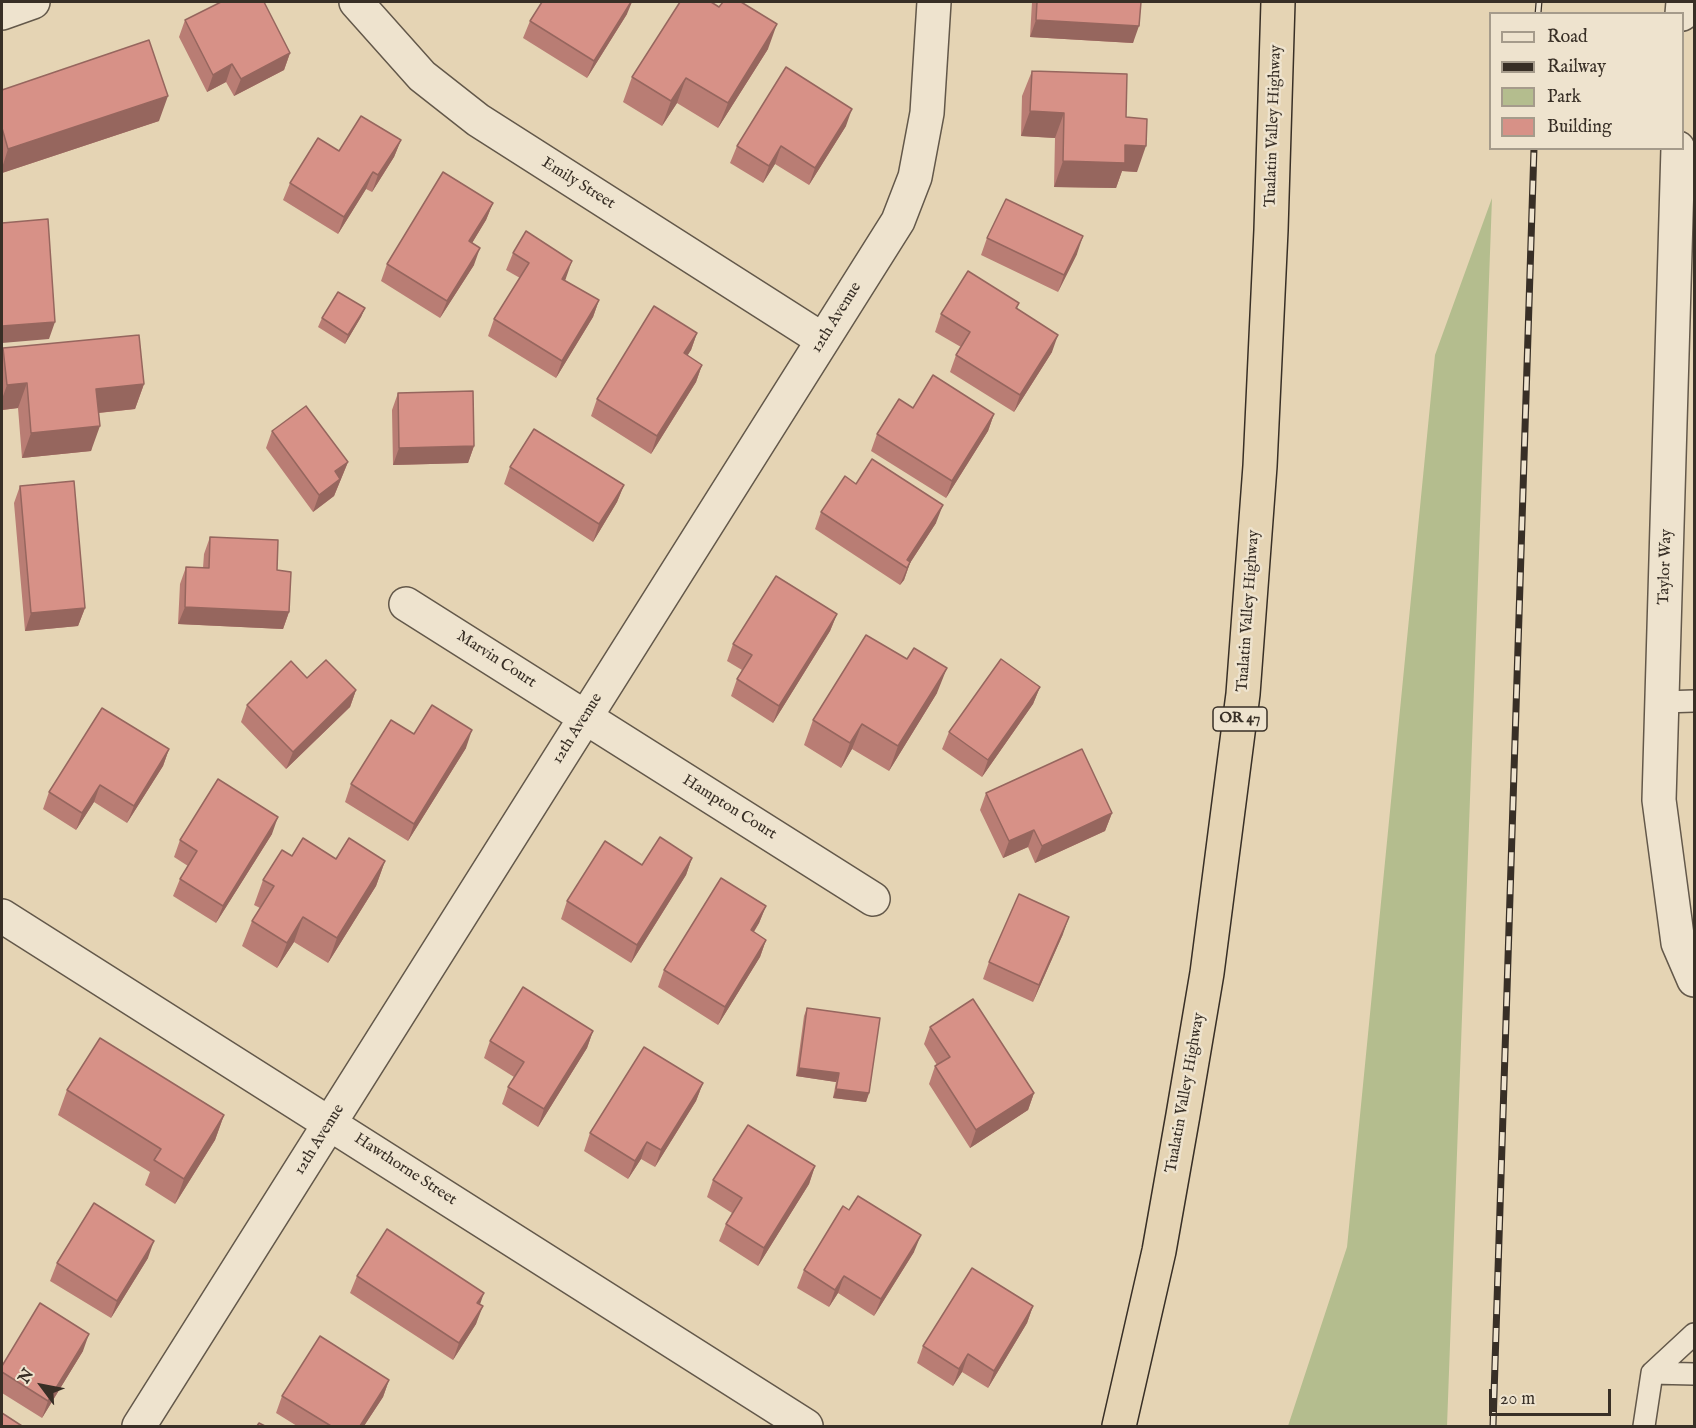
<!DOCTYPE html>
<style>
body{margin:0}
#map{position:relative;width:1696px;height:1428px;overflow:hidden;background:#e5d4b4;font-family:"IM FELL English",serif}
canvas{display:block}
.frame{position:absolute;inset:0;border:3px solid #382f26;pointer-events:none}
.legend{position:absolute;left:1489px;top:12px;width:195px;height:138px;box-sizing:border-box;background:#eee3ce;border:2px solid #a59b8b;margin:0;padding:8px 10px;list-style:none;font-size:18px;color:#382f26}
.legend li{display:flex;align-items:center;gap:12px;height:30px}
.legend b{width:30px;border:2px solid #a59b8b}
.north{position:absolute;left:12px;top:1356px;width:60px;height:60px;-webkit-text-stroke:4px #eee3ce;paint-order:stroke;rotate:302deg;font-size:16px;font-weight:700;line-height:24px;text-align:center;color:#382f26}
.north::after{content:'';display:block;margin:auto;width:21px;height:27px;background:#382f26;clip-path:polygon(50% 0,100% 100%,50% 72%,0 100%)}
.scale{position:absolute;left:1489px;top:1389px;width:122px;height:27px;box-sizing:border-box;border:3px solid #382f26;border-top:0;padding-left:8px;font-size:18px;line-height:21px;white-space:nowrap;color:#382f26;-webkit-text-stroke:4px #eee3ce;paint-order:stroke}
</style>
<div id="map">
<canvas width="1696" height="1428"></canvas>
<div class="frame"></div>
<ul class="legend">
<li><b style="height:8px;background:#eee3ce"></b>Road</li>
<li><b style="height:8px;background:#382f26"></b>Railway</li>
<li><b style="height:16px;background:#b4bd8e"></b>Park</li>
<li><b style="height:16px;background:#d79187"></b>Building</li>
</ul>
<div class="north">N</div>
<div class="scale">20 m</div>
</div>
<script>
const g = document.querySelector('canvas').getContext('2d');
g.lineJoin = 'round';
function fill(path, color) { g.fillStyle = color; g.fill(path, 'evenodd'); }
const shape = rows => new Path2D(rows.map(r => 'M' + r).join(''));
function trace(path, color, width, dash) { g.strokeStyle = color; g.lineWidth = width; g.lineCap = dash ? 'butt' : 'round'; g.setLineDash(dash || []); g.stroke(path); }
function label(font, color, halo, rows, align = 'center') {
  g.font = font + ' "IM FELL English",serif'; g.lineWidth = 5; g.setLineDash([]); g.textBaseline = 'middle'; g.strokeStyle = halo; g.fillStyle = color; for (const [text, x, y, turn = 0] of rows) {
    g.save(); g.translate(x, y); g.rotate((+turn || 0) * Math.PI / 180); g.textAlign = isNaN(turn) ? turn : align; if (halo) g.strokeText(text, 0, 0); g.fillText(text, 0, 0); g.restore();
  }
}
const green = shape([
 [1492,198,1447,1426,1288,1426,1347,1247,1435,355]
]);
const lane = shape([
 [1662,702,1694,701],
 [1694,1334,1652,1373,1694,1374],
 [1644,1426,1652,1373]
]);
const street = shape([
 [356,2,422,76,478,120,823,340],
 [2,13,33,2],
 [1682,14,1683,2],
 [1678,148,1659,800,1678,943,1694,980],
 [406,604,873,899],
 [2,916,806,1426],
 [139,1426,898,221,915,177,927,113,934,2]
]);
const highway = shape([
 [1119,1426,1159,1251,1183,1115,1207,973,1243,694,1260,466,1271,230,1278,2]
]);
const rail = shape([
 [1538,14,1539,2],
 [1493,1426,1534,148]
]);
const wall = shape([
 [1032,2,1141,2,1133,43,1030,37],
 [627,14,587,78,523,38,530,21],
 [185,20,290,53,284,70,234,96,226,82,207,92,179,37],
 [768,49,718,128,677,103,662,126,623,102,632,77],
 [1032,71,1126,117,1137,172,1122,171,1116,188,1054,187,1055,138,1021,136,1022,96],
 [2,90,159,121,2,173],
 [846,126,809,185,775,164,763,183,730,163,737,146],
 [401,140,394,157,372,192,366,189,338,234,283,200,290,183,339,151],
 [493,203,486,220,472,243,474,265,440,318,381,281,387,264],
 [987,238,1077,254,1058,292,981,255],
 [513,253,566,278,565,281,599,300,593,317,556,378,488,336,494,319,520,278,506,270],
 [1019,303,1017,309,1052,352,1014,412,950,372,956,355,961,347,935,332,941,314],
 [365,308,361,317,345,344,318,327,322,318],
 [697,333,691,350,687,355,702,365,696,382,651,454,591,416,597,399],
 [3,348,144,384,135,409,99,413,91,451,22,458,18,408,2,410,2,354],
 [398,393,474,446,468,463,393,465,392,410],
 [913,408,994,414,988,431,946,498,871,451,877,434],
 [272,431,348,462,334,496,313,512,266,448],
 [510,467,624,485,617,502,593,542,504,484],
 [856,484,936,523,910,563,904,580,900,585,815,529,821,512],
 [20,486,85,608,78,626,25,631,14,503],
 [210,537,277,570,289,612,283,629,178,624,180,584,186,567,203,568,204,554],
 [837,614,830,631,773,723,731,696,737,679,742,670,727,661,733,644],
 [307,678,356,690,350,707,286,769,241,722,247,705],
 [1040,687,1033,704,982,777,942,749,949,732],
 [937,693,889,771,852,749,841,768,804,745,813,720],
 [414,734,466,748,408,841,345,802,351,784],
 [169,749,163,766,127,823,94,802,76,830,43,809,49,792],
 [986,793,1112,813,1105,831,1035,863,1028,847,1003,858,980,810],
 [272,834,216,923,173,896,180,879,188,866,174,857,180,840],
 [292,856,385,861,376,886,328,963,294,942,277,968,242,946,252,921,260,908,254,905,263,880],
 [692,858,686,875,631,963,561,919,567,901,642,865],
 [766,906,759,923,754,932,766,940,760,957,718,1025,658,987,664,970],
 [1063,934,1033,1002,983,979,989,962],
 [807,1008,869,1093,866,1102,833,1098,836,1082,796,1076,804,1016],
 [930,1027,1034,1093,1028,1110,970,1148,929,1084,935,1066,937,1065,924,1044],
 [593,1031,587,1048,538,1127,502,1104,508,1087,514,1077,484,1058,490,1041],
 [703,1083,696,1101,655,1167,641,1159,628,1179,584,1151,590,1133],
 [67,1090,224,1115,215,1140,175,1204,145,1185,150,1172,58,1115],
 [815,1166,809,1184,758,1266,719,1241,726,1224,732,1213,707,1197,713,1180],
 [914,1252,874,1316,838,1293,829,1307,797,1288,804,1270],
 [148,1258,111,1318,50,1281,57,1263],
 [357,1276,480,1305,476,1324,453,1360,350,1293],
 [1033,1306,1027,1323,988,1388,962,1372,953,1386,917,1363,923,1346],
 [83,1351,42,1418,2,1393,2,1366],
 [389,1380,383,1397,364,1426,297,1426,276,1413,282,1396]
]);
const shadedWall = shape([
 [631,2,632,2,627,14,587,78,594,61],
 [1036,20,1139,26,1133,43,1030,37],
 [777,24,768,49,718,128,728,103],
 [290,53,284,70,234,96,241,79],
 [232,64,226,82,207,92,213,75],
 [686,78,677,103,662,126,671,101],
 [168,96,159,121,2,173,2,168,8,149],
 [852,109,846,126,809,185,815,168],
 [1030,111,1064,113,1055,138,1021,136],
 [401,140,394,157,372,192,378,175],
 [1125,145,1146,146,1137,172,1122,171,1116,188,1054,187,1063,161],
 [781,146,775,164,763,183,769,166],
 [373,172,366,189,338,234,344,217],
 [493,203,486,220,463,258,469,241],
 [1083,236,1077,254,1058,292,1064,275],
 [480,248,474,265,440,318,447,301],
 [572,261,566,278,556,297,562,279],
 [599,300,593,317,556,378,562,361],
 [365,308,361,317,345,344,348,335],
 [55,322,49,339,2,343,2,326],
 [697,333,691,350,678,371,684,353],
 [1058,335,1052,352,1014,412,1020,395],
 [702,365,696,382,651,454,657,436],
 [27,383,18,408,2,410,2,399,7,385],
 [144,384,135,409,87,414,96,389],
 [994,414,988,431,946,498,952,481],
 [100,426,91,451,22,458,31,433],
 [474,446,468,463,393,465,399,448],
 [348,462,334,496,313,512,319,495,335,471],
 [624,485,617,502,593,542,599,524],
 [943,505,936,523,910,563,904,580,900,585,907,568,907,560],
 [185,607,289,612,283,629,178,624],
 [85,608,78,626,25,631,31,613],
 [837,614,830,631,773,723,779,706],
 [947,668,937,693,889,771,898,746],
 [1040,687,1033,704,982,777,988,760],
 [356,690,350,707,286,769,293,752],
 [862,724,852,749,841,768,850,743],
 [472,730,466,748,408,841,414,824],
 [169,749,163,766,127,823,134,806],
 [100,785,94,802,76,830,82,813],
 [1112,813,1105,831,1035,863,1042,846],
 [278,817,272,834,216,923,223,906],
 [1034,830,1028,847,1003,858,1009,841],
 [692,858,686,875,631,963,637,945],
 [385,861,376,886,328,963,337,938],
 [766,906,759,923,744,947,751,930],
 [303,917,294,942,277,968,287,943],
 [1069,917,1063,934,1033,1002,1039,985],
 [766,940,760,957,718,1025,725,1007],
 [593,1031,587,1048,538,1127,544,1109],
 [799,1068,839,1073,836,1082,796,1076],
 [703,1083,696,1101,655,1167,661,1150],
 [836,1089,869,1093,866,1102,833,1098],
 [1034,1093,1028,1110,970,1148,976,1130],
 [224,1115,215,1140,175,1204,184,1179],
 [647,1142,641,1159,628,1179,635,1161],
 [815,1166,809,1184,758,1266,764,1248],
 [921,1235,914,1252,874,1316,881,1299],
 [154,1241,148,1258,111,1318,117,1301],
 [844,1276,838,1293,829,1307,835,1290],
 [484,1293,478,1310,477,1303],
 [483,1306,476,1324,453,1360,459,1343],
 [1033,1306,1027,1323,988,1388,994,1371],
 [89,1334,83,1351,42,1418,48,1401],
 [968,1354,962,1372,953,1386,959,1369],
 [389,1380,383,1397,364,1426,360,1426]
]);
const building = shape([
 [221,2,264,2,290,53,241,79,232,64,213,75,185,20,221,2],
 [542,2,631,2,594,61,530,21,542,2],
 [680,2,711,2,719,7,723,2,741,2,777,24,728,103,686,78,671,101,632,77,680,2],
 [1037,2,1141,2,1139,26,1036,20,1037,2],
 [149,40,168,96,8,149,2,128,2,90,149,40],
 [786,67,852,109,815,168,781,146,769,166,737,146,786,67],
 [1032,71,1127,74,1126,117,1147,119,1146,146,1125,145,1125,163,1063,161,1064,113,1030,111,1032,71],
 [361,116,401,140,378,175,373,172,344,217,290,183,318,138,339,151,361,116],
 [443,172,493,203,469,241,480,248,447,301,387,264,443,172],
 [1006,199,1083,236,1064,275,987,238,1006,199],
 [48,219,55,322,2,326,2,223,48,219],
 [526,231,572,261,562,279,599,300,562,361,494,319,529,263,513,253,526,231],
 [968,271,1019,303,1016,308,1058,335,1020,395,956,355,970,332,941,314,968,271],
 [338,292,365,308,348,335,322,318,338,292],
 [654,306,697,333,684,353,702,365,657,436,597,399,654,306],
 [139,335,144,384,96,389,100,426,31,433,27,383,7,385,3,348,139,335],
 [933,375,994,414,952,481,877,434,899,399,913,408,933,375],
 [473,391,474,446,399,448,398,393,473,391],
 [306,406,348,462,335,471,340,479,319,495,272,431,306,406],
 [534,429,624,485,599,524,510,467,534,429],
 [872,459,943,505,907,560,910,562,907,568,821,512,845,476,856,484,872,459],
 [74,481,85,608,31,613,20,486,74,481],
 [210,537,278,540,277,570,291,572,289,612,185,607,186,567,209,568,210,537],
 [776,576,837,614,779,706,737,679,752,655,733,644,776,576],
 [866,635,907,659,914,648,947,668,898,746,862,724,850,743,813,720,866,635],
 [1001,659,1040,687,988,760,949,732,1001,659],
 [326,660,356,690,293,752,247,705,291,661,307,678,326,660],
 [432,705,472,730,414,824,351,784,391,720,414,734,432,705],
 [102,708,169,749,134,806,100,785,82,813,49,792,102,708],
 [1082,749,1112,813,1042,846,1034,830,1009,841,986,793,1082,749],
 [218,779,278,817,223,906,180,879,197,851,180,840,218,779],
 [660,837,692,858,637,945,567,901,605,841,642,865,660,837],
 [303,838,336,859,349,838,385,861,337,938,303,917,287,943,252,921,274,886,263,880,282,850,292,856,303,838],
 [721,878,766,906,751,930,766,940,725,1007,664,970,721,878],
 [1019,894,1069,917,1039,985,989,962,1019,894],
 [523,987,593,1031,544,1109,508,1087,524,1062,490,1041,523,987],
 [973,999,1034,1093,976,1130,935,1066,950,1057,930,1027,973,999],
 [807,1008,880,1018,869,1093,836,1089,839,1073,799,1068,807,1008],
 [100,1038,224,1115,184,1179,154,1160,161,1149,67,1090,100,1038],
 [644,1047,703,1083,661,1150,647,1142,635,1161,590,1133,644,1047],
 [748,1125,815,1166,764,1248,726,1224,742,1198,713,1180,748,1125],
 [858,1196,921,1235,881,1299,844,1276,835,1290,804,1270,843,1206,849,1210,858,1196],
 [94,1203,154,1241,117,1301,57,1263,94,1203],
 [387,1229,484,1293,477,1303,483,1306,459,1343,357,1276,387,1229],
 [972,1268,1033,1306,994,1371,968,1354,959,1369,923,1346,972,1268],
 [40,1303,89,1334,48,1401,2,1372,2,1366,40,1303],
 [320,1336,389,1380,360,1426,331,1426,282,1396,320,1336],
 [2,1413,22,1426,2,1426,2,1413],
 [259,1423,265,1426,257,1426,259,1423]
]);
const shields = [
 [1240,719,54]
];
const shieldNames = [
 ["OR 47",1240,719]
];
const streetNames = [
 ["Tualatin Valley Highway",1274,126,-88],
 ["Emily Street",578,184,32],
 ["12th Avenue",837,318,-58],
 ["Taylor Way",1666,567,-88],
 ["Tualatin Valley Highway",1249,611,-86],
 ["Marvin Court",496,660,33],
 ["12th Avenue",578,729,-58],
 ["Hampton Court",729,808,32],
 ["Tualatin Valley Highway",1186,1093,-80],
 ["12th Avenue",320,1140,-58],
 ["Hawthorne Street",405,1170,33]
];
fill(green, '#b4bd8e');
trace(lane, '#63584a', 24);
trace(street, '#63584a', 36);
trace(highway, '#382f26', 36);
trace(lane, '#eee3ce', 21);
trace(street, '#eee3ce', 33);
trace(highway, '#e5d4b4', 33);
trace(rail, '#382f26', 7);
trace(rail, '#eee3ce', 4.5, [14]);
fill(wall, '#b97d74');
fill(shadedWall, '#96665e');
fill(building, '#d79187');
trace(building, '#96665e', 1.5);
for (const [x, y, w] of shields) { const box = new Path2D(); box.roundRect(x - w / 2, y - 12, w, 24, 4.5); g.fillStyle = '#eee3ce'; g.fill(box); trace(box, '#382f26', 1.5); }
label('bold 15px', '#382f26', null, shieldNames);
label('16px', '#382f26', '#eee3ce', streetNames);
</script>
